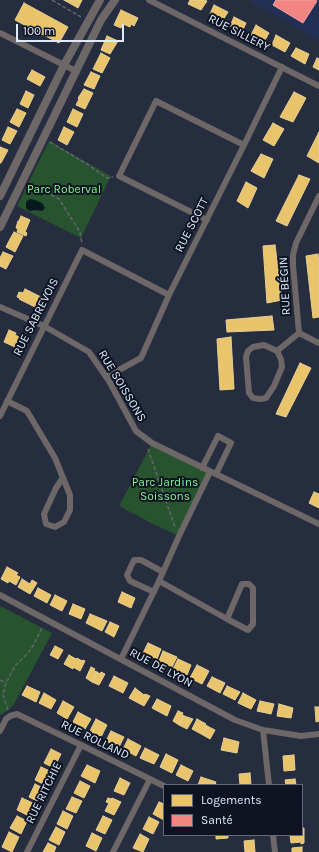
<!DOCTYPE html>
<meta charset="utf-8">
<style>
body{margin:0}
#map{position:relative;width:319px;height:852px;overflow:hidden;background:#262d3e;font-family:Karla,sans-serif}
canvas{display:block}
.legend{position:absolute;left:163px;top:784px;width:140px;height:52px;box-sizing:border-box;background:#0d1321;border:1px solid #61697a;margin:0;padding:5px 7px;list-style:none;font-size:12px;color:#e0eaff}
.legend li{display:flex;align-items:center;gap:8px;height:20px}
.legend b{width:20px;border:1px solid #61697a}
.scale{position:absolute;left:16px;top:24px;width:108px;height:18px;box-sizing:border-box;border:2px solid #e0eaff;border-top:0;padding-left:5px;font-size:12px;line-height:14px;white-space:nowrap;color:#e0eaff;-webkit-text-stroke:3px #0d1321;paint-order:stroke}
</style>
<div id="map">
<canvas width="319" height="852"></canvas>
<ul class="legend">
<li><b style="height:11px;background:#e9c46a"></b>Logements</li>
<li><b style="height:11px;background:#f28482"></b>Santé</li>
</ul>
<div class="scale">100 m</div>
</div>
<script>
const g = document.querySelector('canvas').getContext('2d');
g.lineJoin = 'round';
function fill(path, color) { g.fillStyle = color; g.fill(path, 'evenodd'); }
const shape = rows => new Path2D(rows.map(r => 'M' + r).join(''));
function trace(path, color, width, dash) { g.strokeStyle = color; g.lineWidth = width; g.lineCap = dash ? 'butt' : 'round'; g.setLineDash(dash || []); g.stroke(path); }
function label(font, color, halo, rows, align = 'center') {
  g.font = font + ' Karla,sans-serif'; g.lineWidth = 4; g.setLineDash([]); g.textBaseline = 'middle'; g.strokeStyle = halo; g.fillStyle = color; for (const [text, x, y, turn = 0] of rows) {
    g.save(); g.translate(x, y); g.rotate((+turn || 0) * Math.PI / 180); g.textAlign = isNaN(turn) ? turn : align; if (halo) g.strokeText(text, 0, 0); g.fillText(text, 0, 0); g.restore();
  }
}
const built = shape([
 [252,0,319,0,319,40,250,2]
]);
const green = shape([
 [49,141,111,176,81,238,17,206],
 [152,443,210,472,179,536,149,522,119,506],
 [0,606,52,633,13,706,1,715,0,715]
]);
const water = shape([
 [31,199,35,200,42,203,45,208,42,211,35,210,30,211,28,210,26,208,26,202,28,200]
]);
const homes = shape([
 [64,0,82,0,78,8,64,0],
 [190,0,205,0,207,1,201,10,188,4,190,0],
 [24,3,68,27,59,43,15,20,24,3],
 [214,5,228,12,223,20,210,14,214,5],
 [121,10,138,18,134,26,131,24,130,27,123,24,121,28,114,25,121,10],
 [234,17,246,23,242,32,230,26,234,17],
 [256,25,269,33,264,42,251,35,256,25],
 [276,35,290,43,285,52,272,45,276,35],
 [107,36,118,41,110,54,101,50,107,36],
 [296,48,309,54,305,64,291,56,296,48],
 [101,53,110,58,102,73,93,69,101,53],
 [317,58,319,59,319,70,313,67,317,58],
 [32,70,45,77,40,86,27,79,32,70],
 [91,72,100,76,94,89,84,85,91,72],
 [84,89,93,93,85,109,76,105,79,99,78,98,84,89],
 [26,91,34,95,28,108,20,104,26,91],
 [294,92,306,98,293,122,280,117,294,92],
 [17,109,26,113,19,127,10,122,17,109],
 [73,109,83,114,77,127,67,122,73,109],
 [273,123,284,129,274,146,263,140,273,123],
 [8,127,17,131,10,144,2,140,8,127],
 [64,127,74,132,67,145,58,140,64,127],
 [319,132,319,163,307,156,319,132],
 [0,147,8,150,1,163,0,163,0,147],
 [261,154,273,159,264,178,251,171,261,154],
 [299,175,310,179,287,226,276,221,299,175],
 [246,182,257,188,248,208,237,201,246,182],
 [21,216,30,220,25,232,27,233,26,236,17,232,18,229,16,228,18,221,19,221,21,216],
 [14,232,23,236,15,252,6,247,10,239,14,232],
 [275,245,282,300,267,303,263,246,275,245],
 [3,252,13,256,6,269,0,266,0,258,3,252],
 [318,254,319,263,319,317,313,318,306,256,318,254],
 [25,289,41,297,40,300,42,301,39,306,36,305,35,307,19,299,20,298,17,297,19,292,23,293,25,289],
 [272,316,274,330,227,332,226,320,272,316],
 [9,330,16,333,15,335,23,339,19,347,16,345,15,347,4,342,9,330],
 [231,337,234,389,220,390,217,339,231,337],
 [300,363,311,368,286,417,276,414,300,363],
 [314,492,319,494,319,508,309,503,314,492],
 [7,567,18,573,16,575,20,577,16,585,9,581,8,583,1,579,7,567],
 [22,579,30,584,32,580,37,583,30,594,18,587,22,579],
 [38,588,51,595,47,603,34,596,38,588],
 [122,592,135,598,131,608,118,602,122,592],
 [55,595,67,601,62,611,50,605,55,595],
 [73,604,85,609,81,619,69,614,73,604],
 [90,614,107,621,102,631,86,623,90,614],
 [110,622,119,626,114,637,105,632,110,622],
 [148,643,161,649,157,659,147,655,147,654,143,653,148,643],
 [55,646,63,650,58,659,50,655,55,646],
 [163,651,177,657,172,667,159,661,163,651],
 [69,655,76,659,77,658,82,661,83,660,85,661,80,671,73,667,73,669,64,664,69,655],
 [178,659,191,665,187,675,173,669,178,659],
 [197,665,209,671,202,684,190,678,197,665],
 [91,667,95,669,94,671,97,672,92,682,86,678,91,667],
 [97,672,100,674,101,672,105,674,99,685,92,682,97,672],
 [114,676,128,683,123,693,109,686,114,676],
 [212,677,225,683,220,693,207,686,212,677],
 [27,686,40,692,36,702,22,695,27,686],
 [227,686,240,692,235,700,223,694,227,686],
 [135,688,144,695,145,694,150,696,144,706,129,698,135,688],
 [44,693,56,700,51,709,39,703,44,693],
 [243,693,256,700,251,709,238,703,243,693],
 [157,699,171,706,167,716,152,708,157,699],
 [63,701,74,707,67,719,57,713,63,701],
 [260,701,274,704,271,714,257,711,260,701],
 [279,704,293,708,291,718,277,716,279,704],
 [315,707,319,707,319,721,316,722,315,707],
 [178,711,183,713,182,715,184,716,179,725,173,721,178,711],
 [78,712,91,719,85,729,73,722,78,712],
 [184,716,193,719,187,729,179,725,184,716],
 [96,719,107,725,101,737,90,731,96,719],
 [197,719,206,724,205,725,207,726,203,735,192,729,197,719],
 [207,726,215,730,210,739,203,735,207,726],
 [111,731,124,737,119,747,106,741,111,731],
 [224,738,239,742,237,753,221,750,224,738],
 [128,739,141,746,136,756,123,749,128,739],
 [145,748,159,755,154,764,140,758,145,748],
 [51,749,61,754,54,768,44,763,51,749],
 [166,754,178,760,172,773,160,767,166,754],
 [294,755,295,770,284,771,283,756,294,755],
 [87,765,100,771,95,783,81,776,87,765],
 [181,765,193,771,188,781,176,775,181,765],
 [41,767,52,772,45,785,35,780,41,767],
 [250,773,251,785,240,785,239,774,250,773],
 [201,777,216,782,215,785,198,785,201,777],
 [120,778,130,783,124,795,114,791,120,778],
 [295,779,296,785,286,785,285,780,295,779],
 [80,781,90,786,84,798,74,793,80,781],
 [35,784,43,788,37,801,29,797,35,784],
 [72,797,82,801,76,813,66,809,72,797],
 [22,798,35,804,29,816,17,810,22,798],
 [108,798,111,799,112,798,121,802,114,815,105,811,109,803,106,802,108,798],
 [159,802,164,804,164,820,153,814,159,802],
 [63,811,73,816,67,829,57,824,63,811],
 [17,816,27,821,21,834,10,828,17,816],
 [103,816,112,820,105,834,96,830,103,816],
 [149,817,159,822,153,834,143,829,149,817],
 [56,827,65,832,59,845,49,840,56,827],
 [302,828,304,828,304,843,301,844,301,842,291,843,290,835,302,835,302,828],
 [9,832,19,837,12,852,2,847,9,832],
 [92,833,102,838,96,851,86,846,92,833],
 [140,834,149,839,143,852,133,848,140,834],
 [216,835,228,835,228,838,216,839,216,835],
 [254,840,255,852,245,852,244,841,254,840],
 [48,843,56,847,54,852,43,852,48,843],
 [302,847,302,852,292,852,292,848,302,847]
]);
const health = shape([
 [276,0,315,0,317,1,303,23,273,5,276,0]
]);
const path = shape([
 [52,0,81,17],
 [50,142,87,164,107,178,113,177],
 [30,184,59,199,80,232,82,244],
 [148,449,175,527],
 [0,680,6,683],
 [8,710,3,695,6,683,15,666,28,653,33,646,42,628]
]);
const minor = shape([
 [149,0,319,86],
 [0,33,76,71],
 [319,196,296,243,293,255,293,265,299,333,319,343],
 [207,220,119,176,156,101,244,145],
 [0,307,44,326,89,352,109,381,136,431,152,443,319,524],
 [264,345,277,351,281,359,282,367,274,386,266,398,260,399,253,398,249,393,246,357,248,351,253,347,264,345],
 [277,351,299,333],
 [106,377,141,358,169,295,244,145,282,67],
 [7,401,27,411,55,458,70,495,70,510,64,522,55,527,46,524,44,514,56,488,62,479],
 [0,416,82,250,169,295],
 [202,468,218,436,231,443,216,474],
 [159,581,227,619,248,630,253,624,253,588,249,584,242,584,227,619],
 [154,592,130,581,127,575,134,560,141,560,163,572],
 [0,595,45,619,235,720,263,730,301,736,319,734],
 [121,659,159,581,179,536,210,472],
 [263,730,269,785],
 [0,731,6,719,10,716,17,714,81,745,164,786],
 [273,835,275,852],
 [27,852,81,745],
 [113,852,150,779]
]);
const tertiary = shape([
 [0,196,64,65,100,0],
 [0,227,101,20,115,0]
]);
const streetNames = [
 ["RUE SILLERY",239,33,27],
 ["RUE SCOTT",192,225,-63],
 ["RUE BÉGIN",285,286,-93],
 ["RUE SABREVOIS",36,317,-63],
 ["RUE SOISSONS",122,386,59],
 ["RUE DE LYON",161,668,28],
 ["RUE ROLLAND",95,740,26],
 ["RUE RITCHIE",44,793,-64]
];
const parkNames = [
 ["Parc Roberval",64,190],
 ["Parc Jardins",165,483],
 ["Soissons",165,497]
];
fill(built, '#223053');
fill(green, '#27542f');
fill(water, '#061a1e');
fill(homes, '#e9c46a');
trace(homes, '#e6cf97', 1);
fill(health, '#f28482');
trace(health, '#eda3a8', 1);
trace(path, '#64646c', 1.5, [4, 2]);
trace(minor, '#6d6768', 6);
trace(tertiary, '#6d6768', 8);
label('12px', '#e0eaff', '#0d1321', streetNames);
label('12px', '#87f892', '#0d1321', parkNames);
</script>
